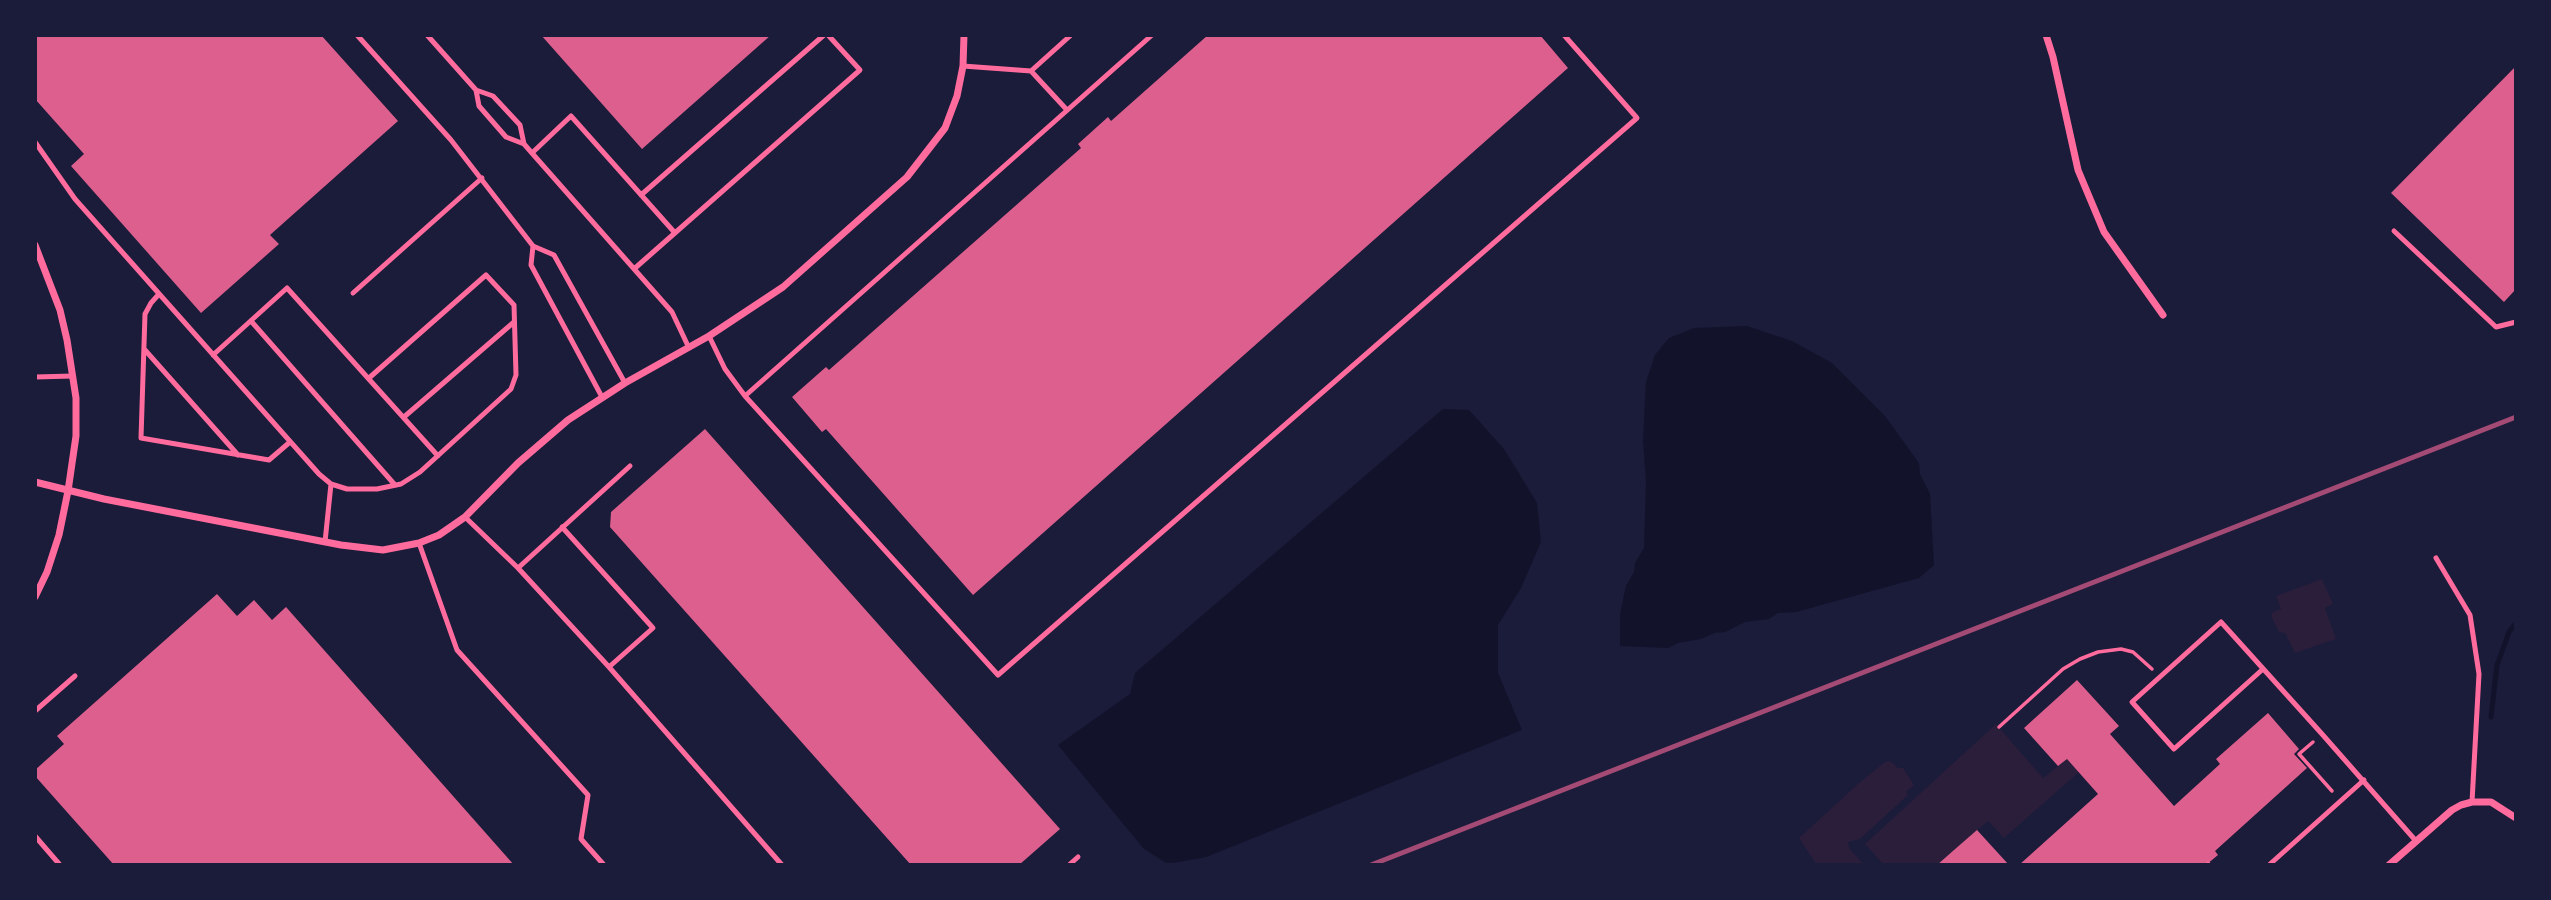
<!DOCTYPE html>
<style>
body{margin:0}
#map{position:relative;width:2551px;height:900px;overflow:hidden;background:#1b1b3a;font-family:"Titillium Web",sans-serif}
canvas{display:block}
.frame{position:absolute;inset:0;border:37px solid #1b1b3a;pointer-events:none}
</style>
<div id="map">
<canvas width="2551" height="900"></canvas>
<div class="frame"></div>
</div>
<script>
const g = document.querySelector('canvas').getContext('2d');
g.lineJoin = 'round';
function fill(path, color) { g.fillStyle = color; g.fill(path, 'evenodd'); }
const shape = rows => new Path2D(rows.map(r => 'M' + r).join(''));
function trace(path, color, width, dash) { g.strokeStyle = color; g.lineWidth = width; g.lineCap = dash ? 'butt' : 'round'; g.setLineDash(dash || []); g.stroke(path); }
const green = shape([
 [2322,579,2333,604,2325,608,2336,639,2295,653,2285,633,2279,632,2271,616,2273,612,2281,609,2276,596],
 [1996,724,2043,778,2067,759,2079,772,2004,838,1988,821,1937,865,1884,865,1865,844],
 [1890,761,1898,768,1903,768,1914,785,1906,792,1908,795,1860,839,1848,842,1849,848,1864,865,1817,865,1799,838,1859,783,1885,762]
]);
const water = shape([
 [1747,326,1792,341,1832,363,1885,416,1919,463,1920,474,1930,494,1934,565,1919,578,1796,612,1778,613,1769,619,1745,622,1725,632,1715,633,1701,639,1678,643,1668,648,1620,646,1620,614,1626,586,1634,572,1635,563,1644,548,1646,480,1643,441,1646,382,1655,355,1669,338,1694,328],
 [1443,409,1469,410,1504,449,1537,503,1541,542,1521,588,1498,625,1498,673,1522,730,1206,857,1168,864,1144,849,1058,745,1130,694,1135,673]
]);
const stream = shape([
 [2491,717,2497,665,2509,632,2516,623]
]);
const building = shape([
 [35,35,321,35,398,121,270,235,279,244,201,313,71,166,84,154,35,99],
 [541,35,771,35,642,149],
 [1208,35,1540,35,1568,68,973,595,826,429,822,432,792,397,826,367,829,370,1081,148,1078,144,1108,117,1111,121],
 [2516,66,2516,289,2504,302,2391,193],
 [705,429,1060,829,1019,865,911,865,610,527,611,512],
 [217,594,237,616,254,600,272,620,286,607,514,865,114,865,35,776,35,770,64,744,57,736],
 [2077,680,2119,726,2110,734,2174,806,2220,764,2216,759,2268,713,2299,749,2294,754,2307,768,2215,851,2218,855,2206,865,2019,865,2098,794,2067,759,2058,766,2024,728],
 [1977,830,2009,865,1937,865,1954,850]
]);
const path = shape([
 [1999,727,2063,669,2080,659,2098,652,2121,649,2133,652,2152,669],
 [2313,742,2299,754,2332,791],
 [2208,863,2210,865]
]);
const service = shape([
 [357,35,451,140,533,246,554,255,625,383],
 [427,35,476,90,493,96,520,125,524,144],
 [963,66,1031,71,1071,35],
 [1031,71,1067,110],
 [476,90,479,106,506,137,524,144,672,312,689,348],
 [35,142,75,199,319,474,331,484,347,489,377,489,401,484,420,472,511,389,516,375,514,305,486,275,369,378],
 [532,153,571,116,675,233],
 [641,195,824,35],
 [2394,231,2496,327,2516,322],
 [533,246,531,265,602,397],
 [634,269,860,70,828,35],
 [353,293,482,178],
 [159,294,151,303,145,314,141,438,269,460,290,442],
 [251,321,395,485],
 [709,336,725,369,745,396,998,675,1637,118,1564,35],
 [145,350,238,455],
 [213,355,287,288,438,456],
 [35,377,73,376],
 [745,396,1152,35],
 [404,417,514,322],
 [465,517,518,568,609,667,782,865],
 [562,527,653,628,609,667],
 [325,542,331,484],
 [419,543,457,650,588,795,581,839,604,865],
 [2436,558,2470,615,2479,674,2472,802],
 [518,568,630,466],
 [2263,669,2174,749,2132,702,2221,622,2322,734,2416,841],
 [35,711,75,676],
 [35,836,60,865],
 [1069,865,1078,857],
 [2269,865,2364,780]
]);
const minor = shape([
 [2046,35,2053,57,2078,170,2104,232,2163,315],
 [35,245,60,310,67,340,76,398,76,436,68,491,59,535,47,572,35,597],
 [35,482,104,499,341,545,383,550,419,543,439,535,465,517,518,463,568,420,625,383,709,336,783,287,907,177,945,128,957,96,963,66,964,35],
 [2389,865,2452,810,2461,805,2472,802,2491,802,2516,818]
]);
const rail = shape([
 [1371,865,2516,417]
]);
fill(green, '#2a1e3b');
fill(water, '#12122b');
trace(stream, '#12122b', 5);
fill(building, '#dd5f8e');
trace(path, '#ff6b9d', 3.5);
trace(service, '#ff6b9d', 5);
trace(minor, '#ff6b9d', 7);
trace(rail, '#a44b75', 5);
</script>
